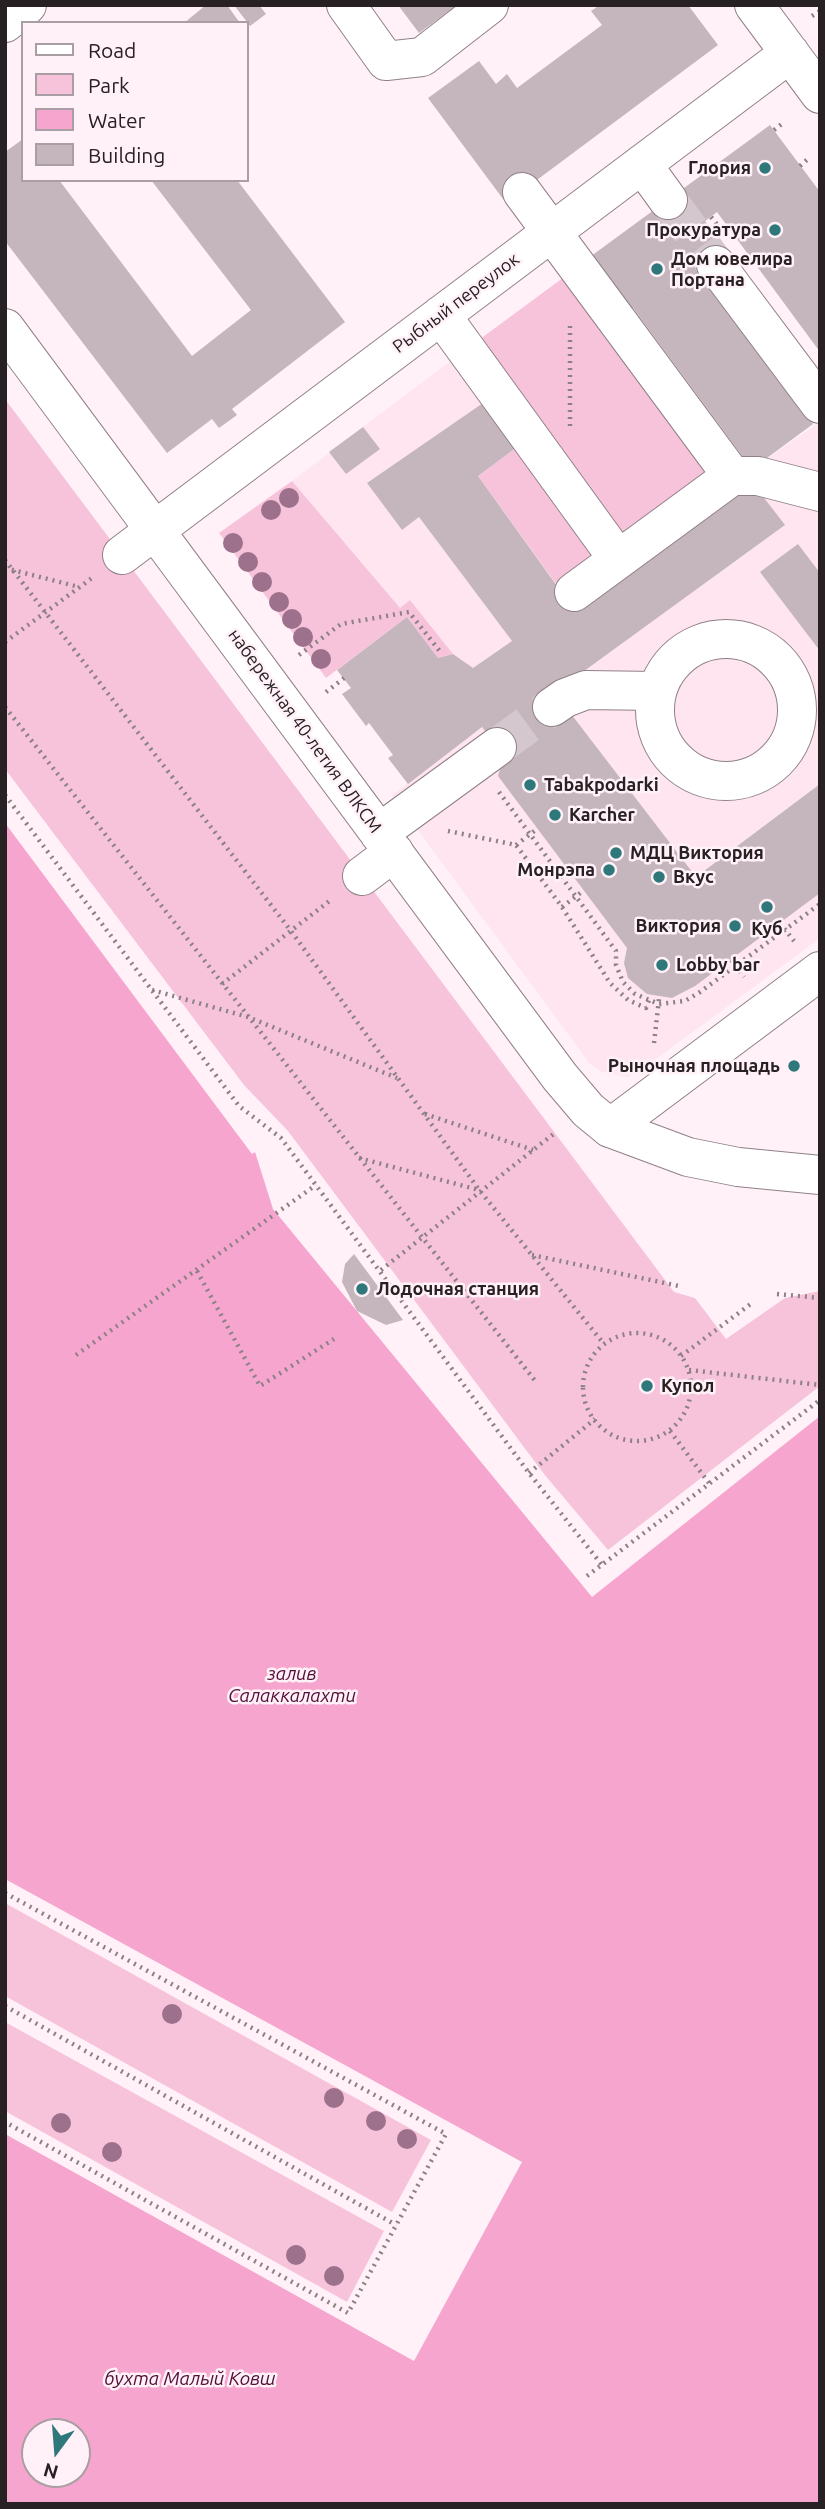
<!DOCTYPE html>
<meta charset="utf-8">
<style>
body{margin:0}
#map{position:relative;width:825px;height:2509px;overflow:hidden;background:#fff1f7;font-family:Ubuntu,sans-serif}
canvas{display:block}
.frame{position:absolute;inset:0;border:7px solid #282124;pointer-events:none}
.legend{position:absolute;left:21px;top:21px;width:228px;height:161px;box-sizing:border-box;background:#fff1f7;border:2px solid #a99ea3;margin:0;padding:9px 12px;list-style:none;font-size:21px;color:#282124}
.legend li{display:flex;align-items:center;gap:14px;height:35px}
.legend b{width:35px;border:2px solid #a99ea3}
.north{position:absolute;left:21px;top:2418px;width:70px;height:70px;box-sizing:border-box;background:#fff1f7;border:2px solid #a99ea3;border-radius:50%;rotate:196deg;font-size:19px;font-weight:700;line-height:28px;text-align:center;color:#282124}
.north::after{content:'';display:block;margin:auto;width:24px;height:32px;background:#2e787b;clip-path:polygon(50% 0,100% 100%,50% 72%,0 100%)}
</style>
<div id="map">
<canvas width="825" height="2509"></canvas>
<div class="frame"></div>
<ul class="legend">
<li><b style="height:9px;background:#fff"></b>Road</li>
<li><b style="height:19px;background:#f7c3db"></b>Park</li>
<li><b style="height:19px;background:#f6a6ce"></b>Water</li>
<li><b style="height:19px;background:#c5b5bc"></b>Building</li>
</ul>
<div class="north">N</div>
</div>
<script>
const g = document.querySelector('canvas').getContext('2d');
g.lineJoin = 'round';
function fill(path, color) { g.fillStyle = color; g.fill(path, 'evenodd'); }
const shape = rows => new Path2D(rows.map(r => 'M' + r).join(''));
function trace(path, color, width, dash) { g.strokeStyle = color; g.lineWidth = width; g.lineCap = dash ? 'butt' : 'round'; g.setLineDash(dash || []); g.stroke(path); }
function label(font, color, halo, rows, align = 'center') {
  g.font = font + ' Ubuntu,sans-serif'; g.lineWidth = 5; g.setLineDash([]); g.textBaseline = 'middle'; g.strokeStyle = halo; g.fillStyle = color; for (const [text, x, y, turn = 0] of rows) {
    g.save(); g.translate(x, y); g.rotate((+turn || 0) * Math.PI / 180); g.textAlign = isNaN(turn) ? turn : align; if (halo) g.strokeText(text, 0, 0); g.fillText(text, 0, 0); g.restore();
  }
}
const built = shape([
 [453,359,483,403,367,483,402,530,419,517,512,641,473,668,453,654,411,601,400,609,292,481],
 [820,422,820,938,640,1071,628,1077,602,1072,590,1064,392,795,482,727,490,739,784,526,751,481,752,469]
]);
const green = shape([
 [571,272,721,476,562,592,478,476,517,447,453,359],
 [5,399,674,1292,695,1298,726,1339,785,1298,820,1291,820,1386,608,1550,544,1474,288,1131,244,1085,5,769],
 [292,481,400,608,410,600,453,654,438,658,407,617,326,678,219,533],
 [5,1903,431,2140,392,2212,5,1996],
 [5,2022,384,2231,347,2302,5,2111]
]);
const water = shape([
 [5,823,252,1154,255,1152,273,1209,592,1597,820,1416,820,2504,5,2504,5,2134,414,2361,522,2162,5,1879],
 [35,2432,77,2432,77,2474,35,2474]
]);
const building = shape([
 [206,5,227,5,240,23,184,23],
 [234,5,259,5,266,14,250,26],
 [398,5,457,5,419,33],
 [600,5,688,5,718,45,506,203,428,98,479,61,496,84,507,74,517,88,602,25,591,11],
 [770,125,820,192,820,352,717,212,705,221,730,255,694,280,700,289,709,283,813,424,752,469,633,308,623,316,583,262],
 [23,139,23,180,59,180,192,356,251,310,151,180,237,180,345,322,232,409,237,415,219,428,212,419,167,453,5,241,5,152],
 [483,403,517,447,478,476,575,611,751,481,785,525,547,698,568,710,696,877,820,784,820,893,695,986,672,998,647,994,628,978,624,963,627,948,498,776,504,756,482,727,408,784,388,758,393,755,369,723,366,726,342,694,351,688,337,670,407,617,438,658,453,654,473,668,512,641,419,517,402,530,367,483],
 [363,427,380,449,346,474,329,452],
 [798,544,820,573,820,651,760,572],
 [354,1254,403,1320,386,1325,357,1311,342,1282,345,1264]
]);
const minorTunnel = shape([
 [668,200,716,265],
 [497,747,552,707]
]);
const path = shape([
 [812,16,820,11],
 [774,130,783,123],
 [800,166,809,158],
 [711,217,719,227],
 [570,426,570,322],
 [5,560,291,931,480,1191,604,1344],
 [5,568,79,587],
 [5,642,92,578],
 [299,655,341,624,409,612,442,654],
 [326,692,344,678],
 [5,707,536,1382],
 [499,792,616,951,616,965,623,982,635,994,659,1004,685,1001,700,992,820,904],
 [5,795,239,1106,281,1138,529,1473,602,1565],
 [448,831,516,845,562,907,610,983,628,1000,646,1008,649,1000],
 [516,845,537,829],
 [562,907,583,891],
 [780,923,794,941],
 [731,960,744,977],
 [222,984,332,899],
 [152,990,248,1017,397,1078],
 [654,1043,659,999],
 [425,1114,533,1150],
 [359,1158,479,1190],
 [532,1255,679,1286],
 [381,1270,556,1132],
 [197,1271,260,1386,334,1339],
 [777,1294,820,1298],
 '583 1387a54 54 0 1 1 108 0a54 54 0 1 1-108 0Z',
 [76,1355,316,1185],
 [681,1356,752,1303],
 [689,1370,820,1385],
 [670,1431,709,1483],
 [529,1473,595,1419],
 [587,1576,820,1400],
 [5,1893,446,2134,348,2313,5,2122],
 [5,2006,396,2225]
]);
const minor = shape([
 [346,5,386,61,422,57,489,5],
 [754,5,820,94],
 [5,23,27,5],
 [642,164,668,200],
 [522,192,732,476],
 [716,265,820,404],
 [441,315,618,559],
 [122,555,790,53],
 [574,592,732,476,758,476,820,492],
 '655 710a71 71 0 1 1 142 0a71 71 0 1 1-142 0Z',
 [552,707,565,698,586,690,656,691],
 [379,833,497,747],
 [362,876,394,852],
 [610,1128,820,971]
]);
const major = shape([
 [5,328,560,1077,588,1110,610,1128,688,1157,738,1167,820,1175]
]);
const trees = [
 [289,498],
 [271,510],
 [233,543],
 [248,562],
 [262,582],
 [279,602],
 [292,619],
 [303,637],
 [321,659],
 [172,2014],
 [334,2098],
 [376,2121],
 [61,2123],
 [407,2139],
 [112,2152],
 [296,2255],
 [334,2276]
];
const markers = [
 [765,168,7,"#2e787b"],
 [775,230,7,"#2e787b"],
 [657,269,7,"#2e787b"],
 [530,785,7,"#2e787b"],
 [555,815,7,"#2e787b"],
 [616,853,7,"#2e787b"],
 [609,870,7,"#2e787b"],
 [659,877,7,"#2e787b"],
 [767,907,7,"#2e787b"],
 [735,926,7,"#2e787b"],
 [662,965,7,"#2e787b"],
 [794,1066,7,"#2e787b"],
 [362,1289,7,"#2e787b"],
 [647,1386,7,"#2e787b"]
];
const poiNames = [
 ["Глория",751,168,"right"],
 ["Прокуратура",761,230,"right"],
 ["Дом ювелира",671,259],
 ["Портана",671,280],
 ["Tabakpodarki",544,785],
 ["Karcher",569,815],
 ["МДЦ Виктория",630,853],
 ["Монрэпа",595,870,"right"],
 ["Вкус",673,877],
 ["Виктория",721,926,"right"],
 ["Куб",767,929,"center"],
 ["Lobby bar",676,965],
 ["Рыночная площадь",780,1066,"right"],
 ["Лодочная станция",376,1289],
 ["Купол",661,1386]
];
const streetNames = [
 ["Рыбный переулок",456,303,-37],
 ["набережная 40-летия ВЛКСМ",305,731,54]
];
const waterNames = [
 ["залив",292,1674],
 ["Салаккалахти",292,1696],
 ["бухта Малый Ковш",190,2379]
];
fill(built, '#fee5f0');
fill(green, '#f7c3db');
fill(water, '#f6a6ce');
fill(building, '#c5b5bc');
trace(minorTunnel, '#d4c7cd', 38, [38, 19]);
trace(minor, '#908087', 40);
trace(major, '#908087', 40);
trace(path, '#8b8185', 4.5, [2, 5]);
trace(minor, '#fff', 38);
trace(major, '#fff', 38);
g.fillStyle = '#9d708b';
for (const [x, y] of trees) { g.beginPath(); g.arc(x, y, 10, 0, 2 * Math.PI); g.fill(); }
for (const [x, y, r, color] of markers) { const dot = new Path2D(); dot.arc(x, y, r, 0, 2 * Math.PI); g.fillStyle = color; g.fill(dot); trace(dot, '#fff1f7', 2.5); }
label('bold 18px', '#282124', '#fff1f7', poiNames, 'left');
label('18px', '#282124', '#fff1f7', streetNames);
label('italic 19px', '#530e38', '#fff1f7', waterNames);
</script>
